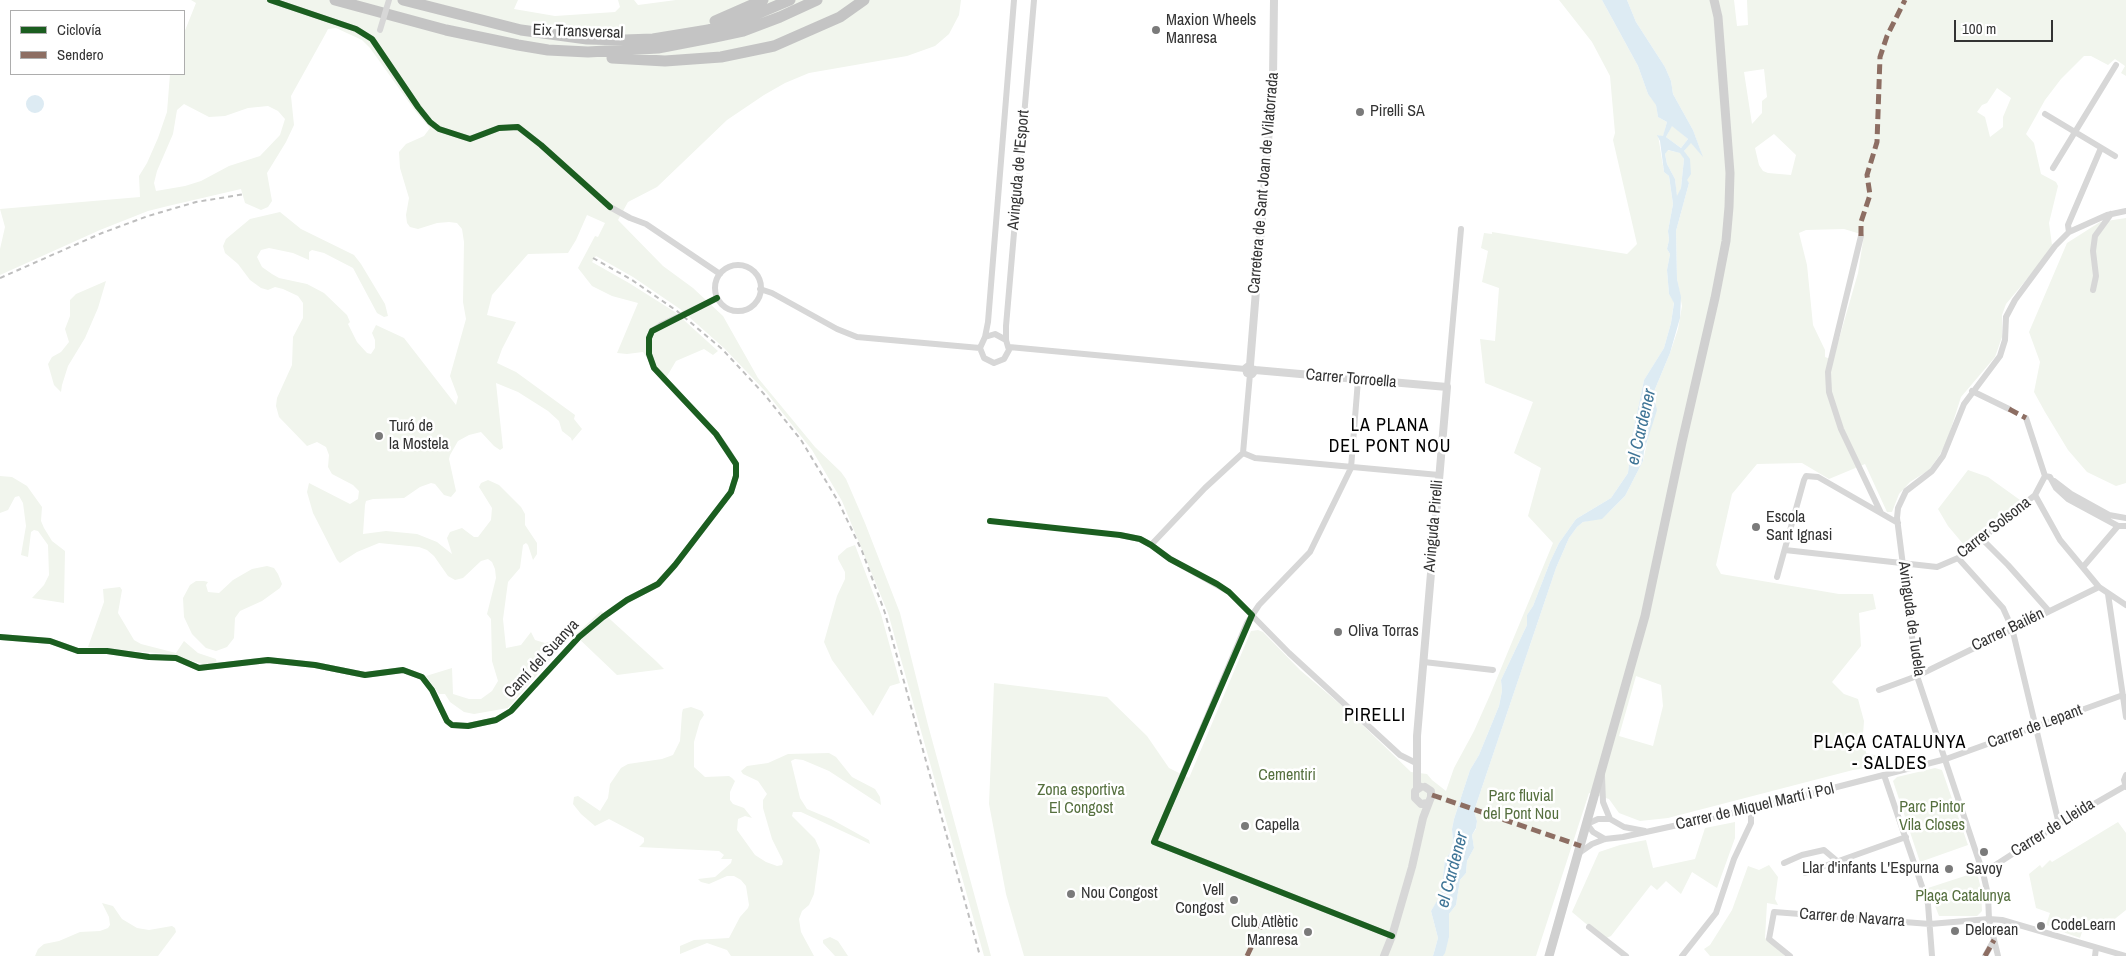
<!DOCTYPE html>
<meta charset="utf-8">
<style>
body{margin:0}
#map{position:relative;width:2126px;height:956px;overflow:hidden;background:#fff;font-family:"Archivo Narrow",sans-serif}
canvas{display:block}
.legend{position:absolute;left:10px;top:10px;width:175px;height:65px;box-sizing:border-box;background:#fff;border:1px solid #adadad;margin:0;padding:6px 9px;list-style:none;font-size:15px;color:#333}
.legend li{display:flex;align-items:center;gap:10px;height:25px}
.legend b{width:25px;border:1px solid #adadad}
.scale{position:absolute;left:1954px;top:20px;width:99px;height:22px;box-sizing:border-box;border:2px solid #333;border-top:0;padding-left:6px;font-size:15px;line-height:18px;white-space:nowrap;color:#333;-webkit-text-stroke:4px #fff;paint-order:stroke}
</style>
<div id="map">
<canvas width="2126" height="956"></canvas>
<ul class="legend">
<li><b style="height:6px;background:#1b5e20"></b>Ciclovía</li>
<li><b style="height:6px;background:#8d6e63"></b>Sendero</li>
</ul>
<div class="scale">100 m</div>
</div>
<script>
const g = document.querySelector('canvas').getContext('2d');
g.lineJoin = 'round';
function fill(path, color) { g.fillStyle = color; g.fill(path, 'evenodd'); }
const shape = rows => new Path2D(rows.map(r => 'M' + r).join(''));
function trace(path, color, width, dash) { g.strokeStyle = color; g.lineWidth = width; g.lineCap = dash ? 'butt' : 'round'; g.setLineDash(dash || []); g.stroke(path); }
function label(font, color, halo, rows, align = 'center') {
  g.font = font + ' "Archivo Narrow",sans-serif'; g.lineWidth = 5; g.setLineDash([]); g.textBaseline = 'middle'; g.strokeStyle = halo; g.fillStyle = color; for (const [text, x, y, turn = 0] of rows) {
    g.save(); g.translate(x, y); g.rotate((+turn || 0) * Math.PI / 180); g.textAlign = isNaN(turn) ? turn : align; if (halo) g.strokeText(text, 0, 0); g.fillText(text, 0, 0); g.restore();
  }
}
const green = shape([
 [191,0,518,0,514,9,555,16,615,12,620,7,618,0,634,0,638,5,676,0,961,0,959,15,949,34,935,46,907,56,809,73,785,83,764,95,727,120,657,187,628,202,618,220,663,266,693,288,723,316,758,378,815,447,841,472,846,479,865,523,900,613,928,725,991,956,984,956,888,613,842,501,812,450,766,392,724,348,680,309,633,277,596,256,592,262,629,283,675,312,718,351,713,355,704,349,676,361,663,383,643,352,627,354,617,353,638,303,612,296,592,286,578,268,595,236,598,237,605,223,587,215,576,240,568,253,528,254,492,295,487,315,516,322,502,349,497,363,516,372,575,415,574,419,582,429,572,441,571,438,562,431,559,421,548,411,518,392,496,383,503,448,500,450,494,446,481,432,469,435,458,441,450,455,449,459,456,491,451,497,444,495,435,484,431,483,420,487,404,498,373,499,366,501,365,505,363,534,386,531,417,534,437,542,452,554,447,538,450,532,462,528,474,537,478,537,491,520,492,508,479,487,481,483,488,480,499,485,521,507,525,514,525,525,537,543,537,554,533,560,528,545,526,543,523,545,520,568,508,582,503,619,506,648,521,645,531,632,535,640,545,643,558,639,564,644,508,708,474,714,464,712,450,702,445,694,439,694,426,676,452,668,453,694,469,699,481,699,492,691,498,681,492,661,491,619,487,614,496,578,495,569,492,562,488,559,481,561,463,578,455,580,448,576,434,556,427,550,419,547,379,543,357,552,340,563,337,560,313,513,307,492,309,483,350,504,358,499,359,491,353,485,332,474,328,467,329,455,326,447,317,442,307,446,279,417,276,406,277,398,292,365,293,337,303,318,303,303,298,296,283,289,275,287,268,290,261,288,250,280,238,264,225,253,223,246,226,239,250,219,280,212,301,229,354,255,361,264,385,304,388,316,384,317,377,313,353,268,324,253,312,250,309,252,309,260,293,253,269,248,261,250,257,257,262,267,272,274,279,278,307,284,324,293,347,315,350,322,348,324,357,342,367,353,371,354,375,348,375,340,372,333,376,325,404,338,456,405,458,397,450,376,466,319,463,302,464,242,462,229,457,223,449,222,437,223,418,229,410,227,407,223,406,215,409,198,400,168,399,152,406,144,424,136,430,128,416,112,370,48,362,40,336,28,328,29,326,33,291,96,294,125,286,142,267,173,272,201,268,207,261,210,245,203,241,189,168,206,148,211,100,230,0,275,0,249,5,227,0,209,140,197,139,176,147,163,158,138,167,112,170,74,184,74,184,33,196,3],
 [184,104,209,117,225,116,248,108,268,106,278,111,285,119,280,135,260,156,229,166,201,181,185,186,156,191,154,183,157,171,173,134,177,110],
 [1559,0,1602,0,1638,66,1648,94,1656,104,1658,117,1667,122,1663,137,1658,135,1664,172,1669,176,1673,204,1668,231,1669,240,1667,249,1670,254,1667,270,1669,294,1674,302,1671,323,1664,348,1644,380,1632,437,1628,473,1611,498,1576,519,1559,543,1550,562,1533,606,1527,615,1527,625,1501,680,1502,691,1499,706,1479,755,1470,770,1454,819,1452,829,1453,842,1451,852,1445,859,1441,895,1431,911,1438,938,1433,956,1024,956,1006,894,989,804,994,683,1107,697,1147,736,1169,768,1189,778,1251,631,1258,630,1263,632,1300,670,1348,711,1411,772,1427,774,1432,780,1446,791,1454,768,1474,731,1490,695,1553,543,1528,516,1541,468,1514,453,1533,402,1485,383,1480,339,1495,341,1499,288,1482,282,1488,251,1481,248,1484,233,1492,234,1492,232,1627,254,1637,244,1613,140,1615,133,1610,76,1592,42],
 [1627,0,1734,0,1737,26,1748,25,1747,0,2126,0,2126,76,2121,73,2125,66,2115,59,2108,65,2091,56,2084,56,2061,79,2045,100,2026,134,2034,143,2041,174,2056,182,2058,186,2049,223,2052,245,2037,267,2006,304,2002,315,2002,337,1995,357,1961,397,1947,441,1939,456,1929,470,1910,482,1899,494,1892,512,1887,512,1865,464,1829,479,1802,463,1757,464,1732,494,1716,565,1721,574,1839,594,1873,594,1876,609,1859,613,1861,646,1832,682,1844,694,1858,699,1864,721,1863,735,1866,753,1883,757,1891,765,1853,770,1668,818,1640,821,1619,813,1609,799,1589,793,1536,956,1443,956,1449,937,1449,914,1456,905,1460,880,1466,873,1467,861,1474,848,1472,835,1476,829,1477,821,1474,811,1556,568,1569,538,1577,527,1583,522,1602,518,1610,511,1625,496,1643,461,1656,402,1653,394,1670,353,1678,329,1682,306,1677,279,1676,231,1689,183,1686,180,1684,151,1691,142,1702,155,1693,130,1673,94,1671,81,1665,67,1636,22],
 [1764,69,1767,97,1762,101,1762,113,1752,124,1744,72],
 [1997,88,2011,98,2003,117,2003,127,1990,137,1985,117,1977,112,1982,105,1987,103],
 [1774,134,1796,155,1791,175,1768,173,1763,171,1759,165,1755,148],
 [1844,229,1864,235,1858,273,1833,360,1825,357,1825,350,1813,325,1807,265,1799,233,1806,230],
 [1636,676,1661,685,1663,706,1653,746,1619,736],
 [1672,125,1688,139,1681,148,1666,137],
 [1667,150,1681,153,1684,159,1681,188,1677,198,1675,179,1667,164,1665,154],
 [2126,218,2126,483,2116,486,2087,472,2068,450,2045,412,2034,392,2040,362,2029,332,2067,243,2100,222],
 [106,281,98,308,85,338,68,366,62,385,61,392,54,385,48,364,52,357,61,352,69,342,65,329,70,316,70,300,76,294],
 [1968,470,1988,477,2020,500,1979,536,1964,545,1948,526,1938,509],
 [0,476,12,477,27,486,42,507,41,521,44,528,52,541,65,551,64,603,32,598,44,585,49,575,48,545,38,531,34,530,31,532,28,557,21,555,26,526,23,503,19,496,15,497,8,510,0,513],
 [855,545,881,614,900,683,890,686,873,716,832,660,824,642,837,596,845,579,845,572,838,559,838,556,847,548],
 [267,566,274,568,278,574,282,584,280,588,262,601,240,611,235,618,234,638,227,647,216,651,206,648,192,634,184,617,183,598,190,585,196,581,204,581,208,582,206,585,208,592,219,593,233,580,252,569],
 [120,587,122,590,118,613,134,640,141,644,176,653,184,641,198,653,216,659,217,664,203,664,167,654,88,647,104,602,103,589],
 [601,611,656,661,664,669,617,675,575,635],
 [691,707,702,711,704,715,700,721,694,742,694,767,705,777,729,776,732,778,735,781,730,792,730,800,733,804,744,808,752,818,745,816,738,819,737,830,755,855,766,862,777,866,782,865,783,861,772,839,763,808,763,800,767,794,758,781,743,774,741,771,747,766,768,763,788,754,829,753,836,757,852,777,875,789,880,797,881,805,829,771,803,760,795,759,791,761,800,798,807,809,831,819,869,840,870,844,801,812,793,812,792,816,815,839,820,850,814,894,809,905,802,911,799,919,801,932,814,956,731,956,727,950,707,943,680,954,680,946,694,940,729,938,740,917,748,908,749,905,746,886,741,880,734,876,727,876,709,884,701,882,698,879,715,877,731,863,732,859,721,859,724,855,719,851,639,847,644,842,644,838,641,836,609,819,595,826,581,814,573,804,574,797,578,796,600,811,608,798,610,784,621,768,628,764,662,759,673,755,680,741,682,713,683,709],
 [1935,768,1942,770,1968,845,1920,862,1893,781,1897,777],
 [1735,822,1735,838,1717,888,1692,872,1681,894,1666,881,1657,890,1651,885,1611,936,1604,939,1572,912,1599,852,1620,845,1646,840,1653,868,1695,859,1705,828],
 [2118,822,2126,833,2126,910,2106,926,2086,920,2080,938,2057,930,2058,925,2055,923,2052,922,2050,926,2046,925,2050,913,2036,908,2029,874,2040,865,2042,868,2050,860,2052,862],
 [1769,865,1778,877,1775,899,1778,905,1767,903,1765,938,1785,956,1710,956,1704,949,1710,945,1732,910,1748,866,1759,870],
 [1977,872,1981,889,1982,911,1977,916,1939,916,1928,888],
 [102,903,113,906,122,919,137,928,149,930,172,926,175,928,176,932,158,956,35,956,38,949,44,944,59,941,80,932,100,931,108,928,110,925,109,917],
 [830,937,838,941,848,956,835,956,823,943,823,940]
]);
const water = shape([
 [1602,0,1627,0,1636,22,1665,67,1671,81,1673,94,1693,130,1703,157,1691,143,1684,151,1690,159,1691,174,1687,180,1689,183,1676,231,1677,279,1681,297,1680,318,1670,353,1653,394,1657,410,1644,451,1643,461,1625,496,1602,519,1583,522,1577,527,1569,538,1556,568,1474,811,1477,821,1476,828,1472,835,1474,848,1467,861,1466,873,1460,880,1456,905,1449,914,1449,937,1445,953,1443,956,1433,956,1438,938,1431,911,1441,894,1445,859,1451,852,1453,842,1452,829,1454,819,1470,770,1479,755,1499,706,1502,691,1501,680,1527,625,1527,615,1533,606,1550,562,1559,543,1576,519,1611,498,1628,473,1632,437,1644,380,1664,348,1671,323,1674,303,1669,294,1667,270,1670,254,1667,249,1669,240,1668,231,1673,204,1669,176,1664,172,1660,141,1657,135,1663,136,1667,122,1658,117,1656,105,1648,94,1638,66],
 [1672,126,1688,139,1681,148,1666,137],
 [1668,150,1680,153,1684,159,1681,188,1677,196,1675,179,1667,164,1665,154],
 '26 104a9 9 0 1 1 18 0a9 9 0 1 1-18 0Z'
]);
const minor = shape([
 [270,0,356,29,372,39,418,107,430,122,439,129,470,139,499,128,518,127,541,145,610,207,630,218,646,224,720,274],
 [1014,0,988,322,985,337,980,348,984,358,994,363,1004,359,1009,350,1006,340,1006,326,1034,0],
 [2045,114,2115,156],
 [2053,168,2116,65],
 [2069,232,2068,225,2101,148],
 [1861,236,1828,372,1829,392,1841,429,1881,513],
 '715 288a23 23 0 1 1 46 0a23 23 0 1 1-46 0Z',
 [760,289,772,293,837,329,857,337,980,348],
 [2093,290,2096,276,2093,251,2095,236,2111,214],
 [701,306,717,298],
 [985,337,995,334,1006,340],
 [1009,347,1245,369],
 [1358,380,1351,468,1310,552,1259,605,1247,623,1154,842,1392,936],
 [1447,387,1461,229],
 [1972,391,2009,409],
 [2026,418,2045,476,2050,477,2056,488,2068,499,2118,526,2126,526],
 [1243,453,1255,458,1439,475],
 [2054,481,2071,494,2109,515,2126,518],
 [2035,495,2060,540,2099,587,2126,605],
 [1120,535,1140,539,1151,545,1170,559,1229,592,1289,653,1400,755,1418,764],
 [1982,539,2008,565,2048,610],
 [1151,545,1205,488,1243,453,1250,374],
 [1785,550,1937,567,1958,558,2035,495,2045,476],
 [1958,558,2003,608,2012,628,2059,824],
 [2083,567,2118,526],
 [1777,577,1804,480,1806,476,1818,477,1898,523],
 [2108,594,2126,717],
 [0,637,50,641,78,651,107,651,149,657,176,658,199,668,268,660,315,665,365,675,403,670,422,677,432,690,447,721,452,725,468,726,496,720,511,711,579,637,603,617,627,600,658,584,675,565,731,492,736,476,736,464,728,451,716,434,654,368,649,354,649,338,652,331,661,325],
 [1424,662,1493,670],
 [1879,690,1917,676,2099,587],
 [1884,775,1928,904,1932,956],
 [2126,775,2124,780,2126,787],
 [1602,776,1603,802,1610,819,1624,827,1645,831],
 [1605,839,1593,832,1587,824,1598,819,1610,819],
 [1579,853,1592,844,1605,839,1623,837,1751,809,1946,759,2123,695],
 [1784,863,1802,855,1824,850,1837,861],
 [1805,873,1906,837],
 [1983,873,2059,824,2125,786],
 [1589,927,1626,956],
 [1682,956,1716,913,1734,859,1751,823,1751,809],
 [1790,956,1769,939,1774,912,1930,924,1989,919,2002,920,2126,956],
 [1985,956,1994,940],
 [1998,956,1989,919,1988,895,1983,873,1917,676,1897,518,1898,508,1906,491,1932,471,1943,456,1964,404,2000,356,2005,340,2006,317,2015,300,2055,246,2069,232,2107,215,2126,211],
 [2095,956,2096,948]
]);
const tertiary = shape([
 [1250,365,1273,79,1274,0],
 [1250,365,1246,368,1247,373,1252,374,1255,370],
 [1255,370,1447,387,1417,736,1417,789],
 [1421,787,1415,791,1415,798,1421,804,1428,803],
 [1384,956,1392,936,1412,867,1423,818,1431,797,1431,791,1425,787]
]);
const secondary = shape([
 [1549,956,1645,616,1682,442,1715,298,1726,241,1729,207,1730,173,1718,17,1714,0]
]);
const motorway = shape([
 [335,0,446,30,518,45,548,50,588,52,658,48,715,37,743,31,780,17,817,0],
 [403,0,521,30,587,39,624,40,653,39,708,30,745,19,790,0],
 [715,21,763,0],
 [612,58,665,61,721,57,774,46,840,17,864,0]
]);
const rail = shape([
 [593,258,632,280,677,311,722,349,764,394,801,440,838,501,862,551,885,613,980,956],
 [0,278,102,233,148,216,196,202,245,194]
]);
const minorBridge = shape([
 [380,30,389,0],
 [661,325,701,306]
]);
const quiet = shape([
 [1861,236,1861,222,1870,195,1867,175,1877,142,1880,57,1887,36,1905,0],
 [2009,409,2026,418],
 [1432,795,1581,846],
 [1247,956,1263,922],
 [1985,956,1994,940]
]);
const cycleway = shape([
 [270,0,356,29,372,39,418,107,430,122,439,129,470,139,499,128,518,127,541,145,610,207],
 [990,521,1120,535,1140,539,1151,545,1170,559,1217,584,1229,592,1252,615,1154,842,1392,936],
 [0,637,50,641,78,651,107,651,149,657,176,658,199,668,268,660,315,665,365,675,403,670,422,677,432,690,447,721,452,725,468,726,496,720,511,711,579,637,603,617,627,600,658,584,675,565,731,492,736,476,736,464,716,434,654,368,649,354,649,338,652,331,717,298]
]);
const markers = [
 [1156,30,5,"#7a7a7a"],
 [1360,112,5,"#7a7a7a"],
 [379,436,5,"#7a7a7a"],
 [1756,527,5,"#7a7a7a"],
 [1338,632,5,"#7a7a7a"],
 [1245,826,5,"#7a7a7a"],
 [1984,852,5,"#7a7a7a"],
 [1949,869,5,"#7a7a7a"],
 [1071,894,5,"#7a7a7a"],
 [1234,900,5,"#7a7a7a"],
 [2041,926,5,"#7a7a7a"],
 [1955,931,5,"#7a7a7a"],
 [1308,932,5,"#7a7a7a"]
];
const poiNames = [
 ["Maxion Wheels",1166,21],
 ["Manresa",1166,39],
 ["Pirelli SA",1370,112],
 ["Turó de",389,427],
 ["la Mostela",389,445],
 ["Escola",1766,518],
 ["Sant Ignasi",1766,536],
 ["Oliva Torras",1348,632],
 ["Capella",1255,826],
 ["Llar d'infants L'Espurna",1939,869,"right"],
 ["Savoy",1984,870,"center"],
 ["Vell",1224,891,"right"],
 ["Congost",1224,909,"right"],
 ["Nou Congost",1081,894],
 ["Club Atlètic",1298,923,"right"],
 ["Manresa",1298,941,"right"],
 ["CodeLearn",2051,926],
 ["Delorean",1965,931]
];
const streetNames = [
 ["Eix Transversal",578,32,2],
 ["Avinguda de l'Esport",1019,170,-85],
 ["Carretera de Sant Joan de Vilatorrada",1264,183,-85],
 ["Carrer Torroella",1351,379,5],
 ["Avinguda Pirelli",1434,526,-85],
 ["Carrer Solsona",1994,528,-38],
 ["Avinguda de Tudela",1911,619,82],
 ["Carrer Bailén",2008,630,-26],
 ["Camí del Suanya",542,659,-47],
 ["Carrer de Lepant",2035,727,-20],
 ["Carrer de Miquel Martí i Pol",1755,807,-13],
 ["Carrer de Lleida",2053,828,-32],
 ["Carrer de Navarra",1852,918,4]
];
const parkNames = [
 ["Cementiri",1287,776],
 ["Zona esportiva",1081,791],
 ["El Congost",1081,809],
 ["Parc fluvial",1521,797],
 ["del Pont Nou",1521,815],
 ["Parc Pintor",1932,808],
 ["Vila Closes",1932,826],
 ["Plaça Catalunya",1963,897]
];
const neighbourhoodNames = [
 ["LA PLANA",1390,426],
 ["DEL PONT NOU",1390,447],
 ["PIRELLI",1375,716],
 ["PLAÇA CATALUNYA",1890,743],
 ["- SALDES",1890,764]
];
const waterNames = [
 ["el Cardener",1642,427,-77],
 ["el Cardener",1453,870,-75]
];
fill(green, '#f1f5ed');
fill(water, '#ddebf3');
trace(minor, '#d7d7d7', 6);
trace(tertiary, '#d7d7d7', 8);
trace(secondary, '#d0d0d0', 9);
trace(motorway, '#c4c4c4', 11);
trace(rail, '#bebebe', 2, [5, 4]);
trace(minorBridge, '#d7d7d7', 6);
trace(quiet, '#8d6e63', 5, [10, 5]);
trace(cycleway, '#1b5e20', 6);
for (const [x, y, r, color] of markers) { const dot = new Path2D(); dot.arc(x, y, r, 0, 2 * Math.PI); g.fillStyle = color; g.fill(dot); trace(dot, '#fff', 2); }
label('16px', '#333', '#fff', poiNames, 'left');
label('16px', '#333', '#fff', streetNames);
label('16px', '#56703f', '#fff', parkNames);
g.letterSpacing = '1px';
label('18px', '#000', '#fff', neighbourhoodNames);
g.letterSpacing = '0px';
label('italic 18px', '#3f7597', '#fff', waterNames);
</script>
